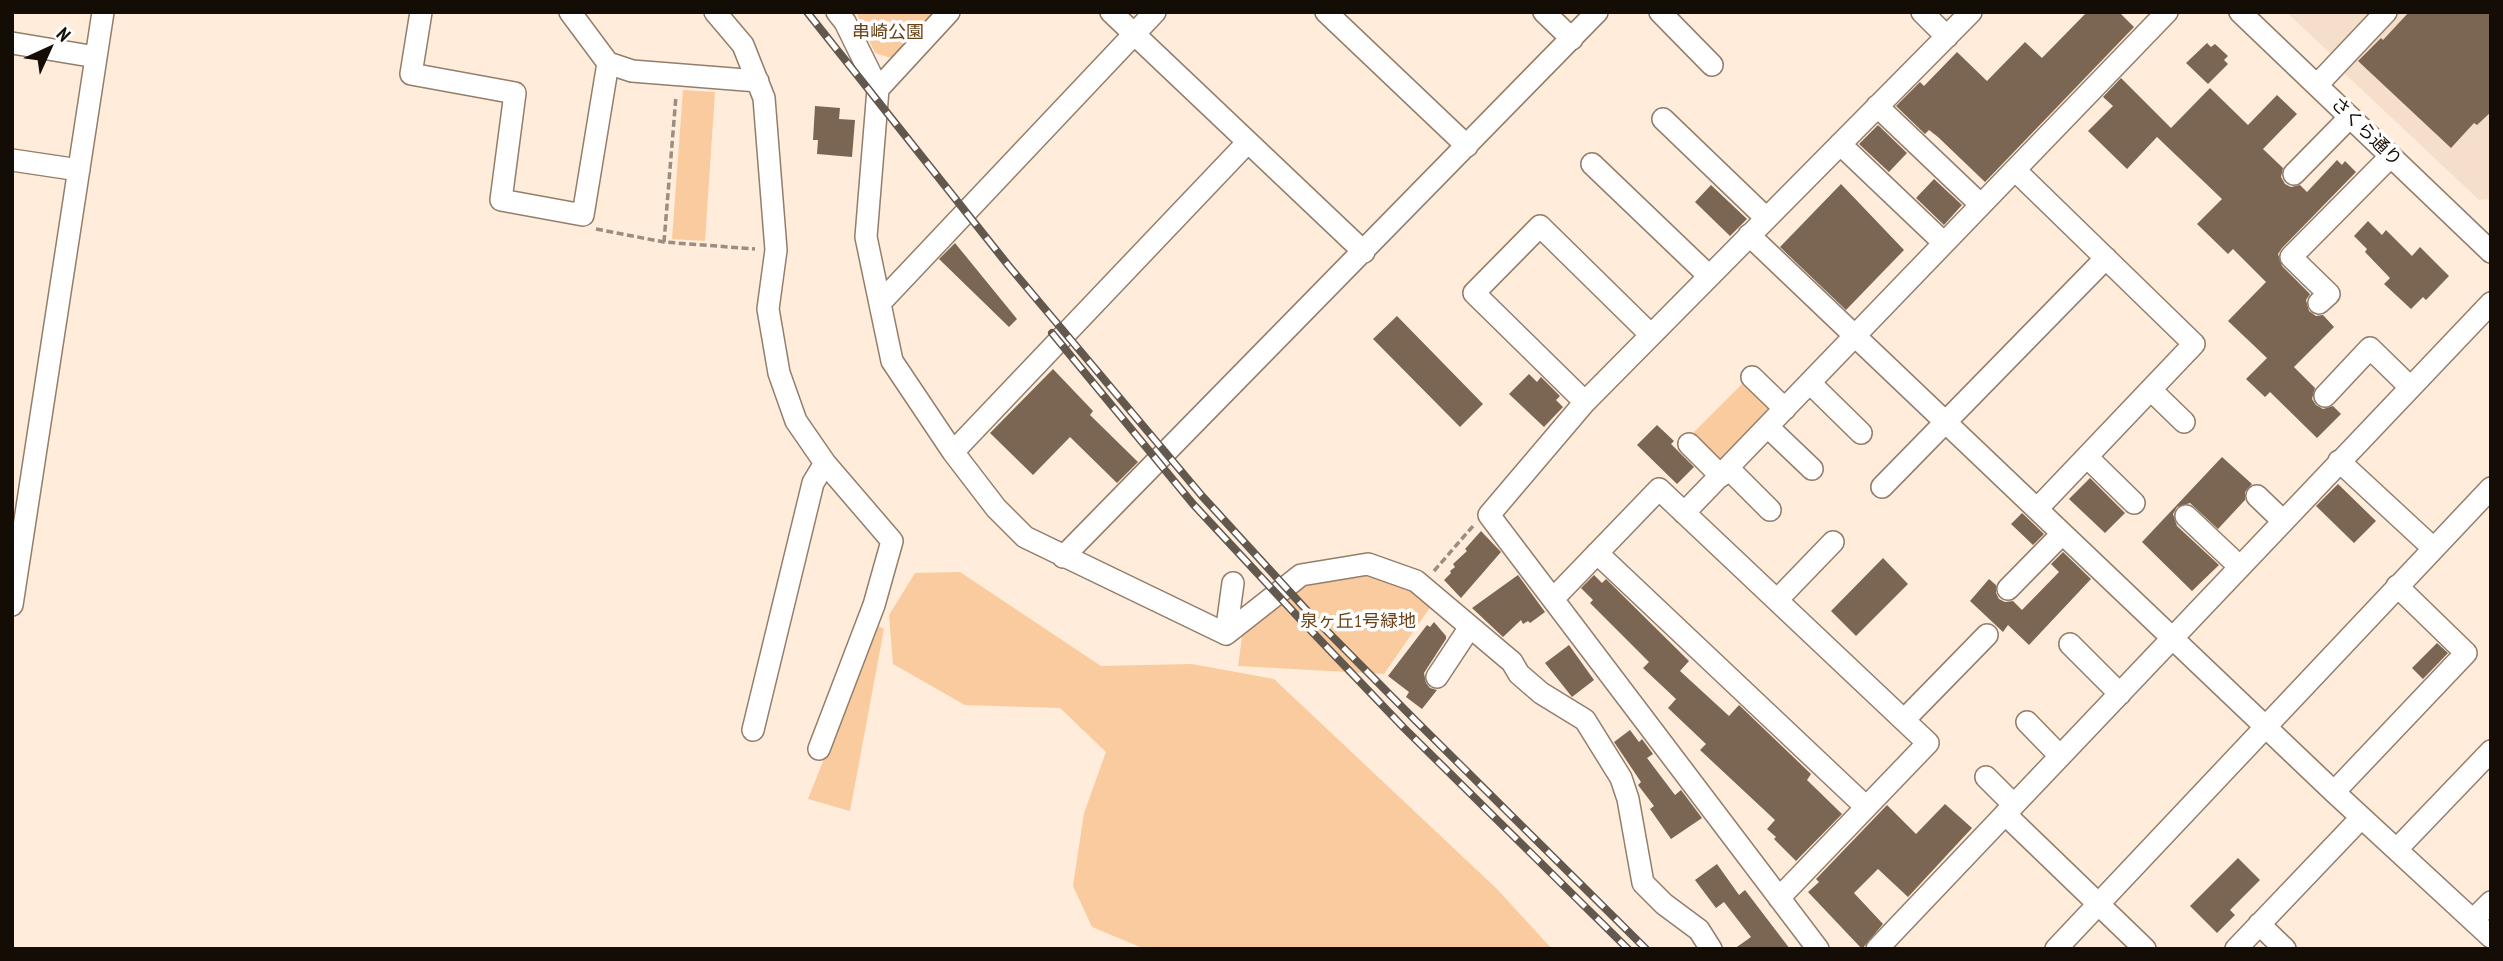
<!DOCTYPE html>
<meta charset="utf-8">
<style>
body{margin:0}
#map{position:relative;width:2503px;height:961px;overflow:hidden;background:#ffecdb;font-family:"PT Sans Narrow",sans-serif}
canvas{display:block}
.frame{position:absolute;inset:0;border:14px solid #140d06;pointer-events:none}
.north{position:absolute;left:14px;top:14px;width:70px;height:70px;-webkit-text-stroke:5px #fff;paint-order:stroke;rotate:45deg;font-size:19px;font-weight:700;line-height:28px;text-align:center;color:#140d06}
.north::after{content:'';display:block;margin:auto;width:24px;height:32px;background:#140d06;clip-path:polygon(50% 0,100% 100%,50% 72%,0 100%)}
</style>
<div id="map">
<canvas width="2503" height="961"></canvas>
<div class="frame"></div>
<div class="north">N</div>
</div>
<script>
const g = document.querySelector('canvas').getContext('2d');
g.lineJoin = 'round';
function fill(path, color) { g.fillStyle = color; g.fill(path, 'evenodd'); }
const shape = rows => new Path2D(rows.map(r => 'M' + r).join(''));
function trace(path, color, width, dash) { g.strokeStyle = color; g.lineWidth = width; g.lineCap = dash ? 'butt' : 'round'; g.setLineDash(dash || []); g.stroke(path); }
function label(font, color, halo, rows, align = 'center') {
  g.font = font + ' "PT Sans Narrow","Noto Sans JP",sans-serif'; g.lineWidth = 7; g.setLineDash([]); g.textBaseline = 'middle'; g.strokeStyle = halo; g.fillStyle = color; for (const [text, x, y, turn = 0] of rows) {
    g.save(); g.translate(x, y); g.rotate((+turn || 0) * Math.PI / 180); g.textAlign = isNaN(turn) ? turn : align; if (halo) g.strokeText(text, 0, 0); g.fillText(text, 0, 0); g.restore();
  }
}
const built = shape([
 [2286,12,2372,12,2332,55],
 [2400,12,2491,12,2491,199,2479,200,2343,72]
]);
const green = shape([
 [856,12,934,12,891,58,875,53],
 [683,90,715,92,705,241,672,239],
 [1745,381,1772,408,1718,463,1690,436],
 [1367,569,1413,585,1433,603,1384,674,1238,666,1243,630,1309,579],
 [960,572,1101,666,1192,664,1274,679,1497,889,1552,949,1145,949,1092,927,1073,886,1084,813,1106,752,1060,708,965,705,893,664,889,615,915,573],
 [877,625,884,629,850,811,808,799]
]);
const building = shape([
 [2087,12,2119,12,2134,27,1985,182,1938,137,1929,130,1925,134,1896,106,1920,82,1924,86,1957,52,1987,81,2025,42,2042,58],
 [2409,12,2491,12,2491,112,2477,125,2474,123,2451,148,2358,61,2381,38,2383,40],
 [2207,43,2211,47,2215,44,2228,56,2224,60,2228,64,2208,84,2186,63],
 [2121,78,2171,128,2210,88,2248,125,2277,95,2297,114,2263,149,2283,168,2281,177,2285,184,2291,187,2300,185,2307,192,2337,160,2342,165,2345,161,2356,172,2282,248,2278,254,2282,266,2310,294,2306,300,2309,311,2316,316,2323,315,2334,327,2294,367,2315,388,2312,399,2316,405,2323,409,2333,406,2341,414,2317,438,2270,392,2265,397,2246,379,2267,358,2228,321,2266,282,2233,249,2228,254,2197,224,2222,199,2157,137,2127,169,2088,131,2113,106,2103,97],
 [815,106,840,108,839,119,855,120,852,157,817,154,818,140,813,140],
 [1878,125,1907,153,1889,172,1859,144],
 [1934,179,1962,205,1944,225,1916,198],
 [1841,184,1904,250,1846,310,1780,247],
 [1711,185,1747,219,1730,236,1695,202],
 [2368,221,2382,235,2386,230,2412,256,2420,247,2449,276,2426,300,2423,297,2411,309,2384,284,2390,278,2365,252,2367,249,2354,236],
 [955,243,1017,319,1009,327,939,259],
 [1397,316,1483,404,1460,427,1373,339],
 [1053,369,1093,411,1090,415,1138,462,1117,483,1070,437,1033,475,990,433],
 [1529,374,1537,382,1541,377,1560,396,1556,400,1563,407,1544,427,1509,394],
 [1657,425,1674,441,1671,444,1694,467,1677,484,1637,445],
 [2222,457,2252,484,2245,492,2245,500,2218,529,2190,503,2177,507,2173,514,2177,526,2219,565,2192,591,2142,542],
 [2090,478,2125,513,2105,533,2069,499],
 [2338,484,2376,521,2354,543,2316,506],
 [2022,513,2044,534,2033,545,2011,524],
 [1481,531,1501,552,1461,598,1444,580,1451,573,1450,571,1455,567,1453,564,1467,551,1465,549],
 [2063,552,2091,579,2029,645,2008,625,2003,632,1970,601,1989,579,1996,585,1996,593,1999,599,2005,602,2013,601,2022,610,2059,572,2051,564],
 [1883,558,1908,584,1856,636,1831,611],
 [1518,575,1545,612,1530,623,1528,621,1523,624,1521,620,1503,637,1472,608],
 [1594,575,1602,583,1606,579,1689,661,1680,671,1729,716,1739,705,1811,774,1807,780,1842,814,1796,861,1774,839,1776,837,1767,829,1775,820,1700,750,1706,744,1668,708,1676,699,1643,668,1649,662,1590,603,1593,600,1581,588],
 [1434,622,1446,636,1446,639,1424,673,1426,683,1430,688,1437,690,1422,709,1406,697,1409,692,1388,676,1427,625,1430,627],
 [2437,643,2448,653,2423,679,2412,668],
 [1569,645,1594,680,1572,697,1545,663],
 [1630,730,1639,742,1642,739,1653,754,1647,758,1675,795,1681,790,1702,818,1671,839,1650,809,1654,806,1638,785,1641,782,1614,742],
 [1945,804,1972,828,1908,897,1878,869,1854,893,1883,924,1862,949,1808,892,1819,882,1816,879,1887,805,1916,834],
 [2238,858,2260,880,2230,910,2235,915,2217,933,2190,906],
 [1717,864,1739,895,1745,890,1790,949,1734,949,1751,937,1724,902,1716,908,1695,880]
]);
const path = shape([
 [596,229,664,242,755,249],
 [664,242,676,96],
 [1434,571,1473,526]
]);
const minor = shape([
 [421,12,411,74,515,93,501,200,583,215,608,63],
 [570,12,608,63,632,71,758,81],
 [715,12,743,45,764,98,776,250,768,309,779,373,796,421,825,463,892,541,874,605,819,749],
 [837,12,845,22,878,89,866,237,892,361,953,452,996,508,1025,537,1226,634,1301,575,1368,564,1416,581,1512,662,1519,674,1541,693,1585,720,1621,778,1628,799,1643,883,1664,904,1699,930,1711,949],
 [1111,12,1364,252],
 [1326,12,1467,146],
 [1544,12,1572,39],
 [1660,12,1712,65],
 [1922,12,1947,37],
 [2240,12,2491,252],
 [12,43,96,57],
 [2317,85,2386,12],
 [878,89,949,12],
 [1877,106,1981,205],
 [1663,119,1766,218],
 [1840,144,1944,243],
 [12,160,79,170],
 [1592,164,1709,276],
 [2015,170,2194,344,2037,509],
 [2294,174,2350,117],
 [1749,235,2334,792,2491,937],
 [880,303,1155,12],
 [2319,303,2329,294,2291,257,2391,156],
 [1752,377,1785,409],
 [1810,383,1861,433],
 [2151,390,2184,422],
 [2325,396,2370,348,2410,387],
 [1585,402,1474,293,1540,226,1651,335],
 [1768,427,1812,469],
 [1689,444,1721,476],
 [953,452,1248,142],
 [2087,457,2134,503],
 [2339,461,2433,548],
 [1728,468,1770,510],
 [1882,487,2106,258],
 [2257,496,2283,521],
 [1684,513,2167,12],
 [2186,516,2240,567],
 [1597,553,1866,807],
 [1063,557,1597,12],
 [2008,589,2062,534],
 [1553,599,1659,489,1928,743,1779,898],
 [1777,600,1833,542],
 [12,605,103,12],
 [1226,634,1233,583],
 [2070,644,2120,694],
 [1437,677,1470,627],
 [1904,720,1987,635],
 [2027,722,2060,756],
 [753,730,813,483,825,463],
 [1986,777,2014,805],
 [2334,792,2466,653,2397,586],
 [2005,814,2145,949],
 [2397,849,2491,751],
 [2473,920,2491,902],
 [2259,924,2285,949],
 [1818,949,1489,515,1585,402,1971,12],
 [1877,949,2491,303],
 [2056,949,2491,488],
 [2236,949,2361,818]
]);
const rail = shape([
 [807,12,1008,265,1202,496,1311,615,1415,720,1646,949],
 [1052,333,1193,504,1299,618,1404,728,1628,949]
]);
const parkNames = [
 ["串崎公園",888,33],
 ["泉ヶ丘1号緑地",1358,622]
];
const streetNames = [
 ["さくら通り",2366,132,44]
];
fill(built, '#f6dfca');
fill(green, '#facb9e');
fill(building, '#7a6653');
trace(minor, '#937e6b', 24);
trace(path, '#9b8d80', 3.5, [7, 3.5]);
trace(minor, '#fff', 21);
trace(rail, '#63584e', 8);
trace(rail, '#fff', 5, [16]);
label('18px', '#694317', '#fff', parkNames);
label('18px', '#140d06', '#fff', streetNames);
</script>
